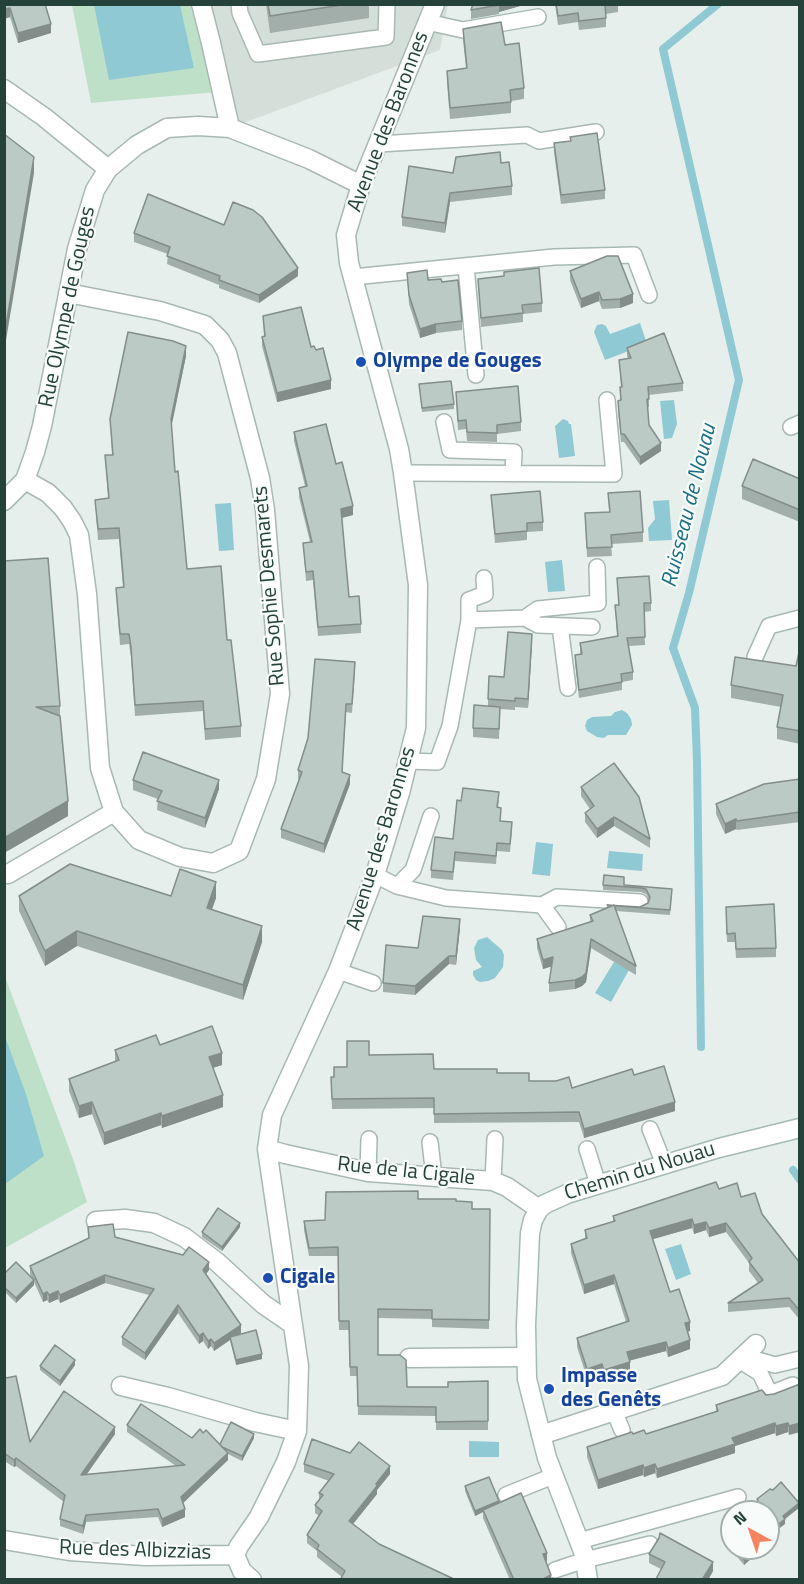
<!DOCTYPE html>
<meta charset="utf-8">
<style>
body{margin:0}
#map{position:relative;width:804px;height:1584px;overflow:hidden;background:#e6efeb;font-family:"Titillium Web",sans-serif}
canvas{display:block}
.frame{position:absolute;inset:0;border:6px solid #24423a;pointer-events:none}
.north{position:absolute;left:720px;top:1500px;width:60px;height:60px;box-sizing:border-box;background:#f7fbf9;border:2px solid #a3b1ad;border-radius:50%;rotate:320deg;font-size:16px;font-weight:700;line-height:24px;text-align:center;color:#24423a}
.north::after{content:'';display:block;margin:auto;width:21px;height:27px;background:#f4845f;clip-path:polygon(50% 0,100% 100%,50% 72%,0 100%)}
</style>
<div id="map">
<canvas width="804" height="1584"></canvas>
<div class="frame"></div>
<div class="north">N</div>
</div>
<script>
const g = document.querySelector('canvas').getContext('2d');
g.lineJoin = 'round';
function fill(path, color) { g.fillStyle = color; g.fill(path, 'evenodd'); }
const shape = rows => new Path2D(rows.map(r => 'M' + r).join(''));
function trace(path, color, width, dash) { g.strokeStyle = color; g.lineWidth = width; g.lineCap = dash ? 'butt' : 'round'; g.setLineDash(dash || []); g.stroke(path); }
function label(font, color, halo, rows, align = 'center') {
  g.font = font + ' "Titillium Web",sans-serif'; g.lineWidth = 4.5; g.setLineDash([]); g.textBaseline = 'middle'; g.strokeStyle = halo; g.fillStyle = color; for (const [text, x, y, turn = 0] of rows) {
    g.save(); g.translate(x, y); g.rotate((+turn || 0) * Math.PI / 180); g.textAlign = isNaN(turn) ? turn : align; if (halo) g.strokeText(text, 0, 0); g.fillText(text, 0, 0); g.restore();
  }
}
const built = shape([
 [208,5,448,5,440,50,230,128]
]);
const green = shape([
 [72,5,190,5,217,92,91,103],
 [4,974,72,1156,87,1202,5,1248]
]);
const water = shape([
 [94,5,180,5,194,68,109,80],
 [640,323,647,344,605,360,594,332,597,325,602,324,606,326,610,334],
 [674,400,677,424,672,438,664,439,660,401],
 [563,419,568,421,569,424,571,424,575,456,559,458,555,426],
 [669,500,672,540,649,541,648,528,655,519,653,501],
 [231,503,234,550,219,551,215,504],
 [562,560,565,591,548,592,545,562],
 [622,710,627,713,631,719,632,725,626,735,608,735,604,738,597,737,587,731,585,726,587,720,592,717,611,716,615,712],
 [536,842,553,844,550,876,532,874],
 [609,851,643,854,642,871,607,868],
 [487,937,502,950,504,955,503,967,495,978,488,981,480,982,476,980,473,975,473,971,482,967,476,960,474,948,478,940],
 [614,962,629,970,611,1002,595,993],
 [4,1034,26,1094,44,1156,5,1184],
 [681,1244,691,1274,676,1280,665,1249],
 [469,1441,499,1442,499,1457,469,1457]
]);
const stream = shape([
 [701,1047,697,761,695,708,673,648,689,593,739,380,663,49,718,4],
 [793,1170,800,1180]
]);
const lane = shape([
 [239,4,240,13,258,54,386,37,387,4],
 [427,22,463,30,538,17],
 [379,144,527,135,539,141,596,132],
 [466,266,476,375],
 [353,277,554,257,634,255,649,295],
 [444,422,450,450,514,452,513,474],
 [791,427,800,423],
 [403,473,614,474,607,400],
 [525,618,538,609,598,603,597,567],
 [469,620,469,600,485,594,484,578],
 [560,626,568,688],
 [755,657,769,626,800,618],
 [408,761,437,762,450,726,469,620,525,618,538,625,592,627],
 [375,875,397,886,446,898,542,905,558,927],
 [397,886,413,870,431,816],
 [542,905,557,897,640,902],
 [338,971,373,983],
 [650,1129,664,1164],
 [430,1142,434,1177],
 [587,1149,598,1184],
 [368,1172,369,1139],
 [493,1181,495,1139],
 [743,1356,775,1365,800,1359],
 [739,1360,760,1373,770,1394,793,1385],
 [614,1411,622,1430],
 [506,1495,553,1476],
 [579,1541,738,1497],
 [555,1570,585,1560,650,1544]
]);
const street = shape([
 [201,4,211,43,230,128],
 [4,89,44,117,108,169],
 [25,480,48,493,63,508,72,521,79,535,87,594,100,768,114,812,139,840,180,857,213,863,239,851,266,779,280,694,265,510,260,478,227,353,220,340,205,325,160,311,68,293],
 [4,501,25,480,35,452,42,426,77,249,95,190,108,169,137,145,167,128,198,126,230,128,309,159,361,185],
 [8,874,114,812],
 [267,1149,285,1154,368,1172,493,1181,507,1187,539,1209],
 [96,1221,125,1219,154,1223,184,1237,217,1262,263,1304,292,1324],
 [409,1358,525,1357],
 [121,1386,168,1397,255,1422,297,1431],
 [541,1435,722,1376,756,1344],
 [4,1540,69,1551,145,1556,235,1555],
 [235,1555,239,1546,259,1517,286,1462,297,1431,299,1366,267,1149,272,1115,338,971,375,875,400,793,416,728,418,585,403,473,399,449,349,263,346,235,361,185,435,4],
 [235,1555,242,1571,252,1580]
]);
const secondary = shape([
 [588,1580,584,1554,547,1458,527,1379,526,1325,530,1233,533,1220,539,1209,545,1204,567,1194,719,1148,800,1128]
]);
const wall = shape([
 [4,4,51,33,18,43,10,17,4,19],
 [266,4,369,4,369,18,270,33],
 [473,4,527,4,499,12,499,14,471,19,471,10],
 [555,4,618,4,618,12,606,14,606,27,579,30,578,22,558,25],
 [463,29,505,45,524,88,524,99,511,101,511,113,450,119,447,82,447,71,466,68,463,40],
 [570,141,605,190,605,199,561,204,554,152,554,143],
 [501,163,512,186,512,195,450,202,445,233,402,226,402,217,453,173],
 [134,233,298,276,259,303,219,288,219,285,167,264,168,254,134,242],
 [570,271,633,303,620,308,602,309,599,301,581,308,570,280],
 [407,273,428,280,462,321,462,330,436,333,420,338,409,304],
 [478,279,542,303,542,312,523,314,523,322,481,327],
 [263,316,316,350,331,389,277,402,262,346,262,337,264,336],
 [627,348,683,383,683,391,649,395,649,407,647,407,649,425,661,451,640,465,624,442,621,442,618,409,618,401,620,400,620,387,621,387,619,360,628,359,627,356],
 [186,356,171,426,175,472,187,569,227,640,241,726,241,737,205,740,203,711,135,716,131,657,129,644,120,645,116,588,123,587,119,539,98,540,95,500,108,498,105,455,112,455,110,419],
 [419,384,454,404,454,409,422,412],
 [456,392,521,422,521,431,497,434,497,442,467,441,466,429,458,430],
 [294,432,336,464,353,515,342,518,349,597,361,624,361,633,318,636,313,580,306,581,303,543,310,542,299,497,299,488,305,486,294,441],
 [800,479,800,522,742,499,742,486],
 [608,493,643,532,643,542,611,544,612,556,587,557,585,513,609,512],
 [491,495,543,522,543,531,527,532,527,540,495,543],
 [4,561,60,706,60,716,68,816,4,853],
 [617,578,651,603,651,611,644,612,645,645,629,646,633,672,633,680,622,682,622,690,579,698,575,663,575,655,580,654,580,643,617,636,615,605,619,605],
 [532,643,528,708,515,707,515,710,500,709,499,739,473,737,473,728,488,706,488,699,504,677],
 [800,648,800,744,777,739,777,727,781,707,731,698,731,685,796,666],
 [355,671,352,713,346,712,342,772,350,784,324,853,281,838,281,829,299,779,298,779,298,770],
 [800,779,800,822,737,830,736,829,725,834,716,814,716,804],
 [133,780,219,789,205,828,157,810,158,799,133,790],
 [581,787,650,839,650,848,614,826,597,838,585,822,585,813,590,809,581,796],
 [499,800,498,807,501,816,500,821,512,830,510,852,497,851,496,864,455,861,453,880,431,878,431,870,453,839],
 [603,885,624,885,672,889,670,915,616,911,636,966,636,975,591,948,586,982,582,986,575,989,549,992,549,983,552,966,543,969,537,948,537,939,590,922,590,915,607,908,607,905,640,907,648,903,649,900,646,894,641,892,603,890],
 [19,896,171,896,216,898,211,910,262,942,243,1000,77,946,45,966,19,911],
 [726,915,776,948,776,957,736,958,735,942,727,942],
 [460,928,456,965,449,964,415,995,383,992,383,983,418,948],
 [160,1045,222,1065,213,1068,223,1107,162,1128,161,1125,104,1145,92,1114,79,1118,69,1091,69,1079,115,1062,115,1050],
 [369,1055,434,1069,497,1073,529,1081,572,1088,634,1075,675,1111,584,1138,579,1122,434,1123,434,1108,332,1109,331,1077,334,1077,347,1067],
 [719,1189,741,1197,762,1214,800,1263,800,1320,789,1307,728,1312,728,1303,758,1283,749,1271,749,1263,726,1232,709,1237,706,1230,694,1234,692,1228,653,1239,670,1292,690,1331,687,1332,690,1349,668,1357,666,1351,629,1361,630,1371,604,1379,602,1373,587,1378,577,1347,577,1338,626,1322,614,1284,584,1294,571,1253,571,1244,585,1239,585,1230,613,1222,613,1216],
 [418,1199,456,1201,472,1209,490,1209,489,1329,432,1327,432,1319,378,1318,378,1355,407,1387,448,1387,488,1381,488,1430,436,1430,436,1416,358,1415,357,1376,350,1376,349,1330,339,1330,338,1256,309,1256,304,1230,304,1221,325,1220],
 [88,1227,209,1270,206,1274,241,1333,238,1335,262,1359,236,1365,230,1340,214,1351,211,1346,208,1349,203,1341,199,1344,178,1313,145,1360,122,1345,122,1337,149,1295,105,1283,60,1303,58,1299,49,1303,47,1300,43,1302,34,1282,34,1285,16,1303,4,1291,4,1274,32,1278,30,1274,30,1266,89,1238],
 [240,1227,222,1251,202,1237,202,1232],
 [75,1365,60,1386,40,1370,40,1366],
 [4,1373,30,1442,115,1434,87,1474,176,1466,127,1432,127,1425,192,1438,203,1433,220,1444,254,1438,242,1461,228,1454,228,1460,183,1503,185,1517,162,1527,158,1517,86,1522,83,1534,60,1526,60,1519,64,1502,16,1466,14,1467,4,1461],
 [800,1384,789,1435,788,1432,776,1436,775,1433,735,1446,735,1453,657,1478,655,1473,644,1477,643,1475,598,1489,587,1457,587,1447,633,1434,646,1434,716,1412,716,1405,766,1395,774,1394],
 [304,1464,390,1474,377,1490,377,1494,353,1524,379,1544,342,1577,317,1557,317,1551,307,1543,307,1535,319,1516,315,1513,315,1505,319,1500,319,1493,329,1481,304,1472],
 [465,1486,499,1503,547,1561,546,1562,551,1580,510,1580,483,1518,483,1512,475,1516,465,1491],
 [732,1525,732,1548,763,1548,744,1565,722,1539,722,1534],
 [649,1554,713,1571,708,1580,656,1580,661,1569,649,1563]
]);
const shadedWall = shape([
 [499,4,527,4,499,12],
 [10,8,10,17,4,19,4,9],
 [51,24,51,33,18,43,18,33],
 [34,157,34,173,4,352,4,337],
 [450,193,450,202,445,233,445,223],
 [298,268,298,276,259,303,259,295],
 [599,292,599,301,581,308,581,299],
 [633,294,633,303,620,308,620,299],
 [436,324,436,333,420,338,420,329],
 [186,346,186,356,171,429,171,419],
 [331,380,331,389,277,402,277,393],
 [661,443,661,451,640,465,640,457],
 [353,506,353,515,341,518,341,509],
 [532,634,532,643,528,708,528,699],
 [350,775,350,784,324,853,324,844],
 [219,780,219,789,205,828,205,818],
 [68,801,68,816,4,853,4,838],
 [614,817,614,826,597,838,597,829],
 [736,819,736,829,725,834,725,824],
 [216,882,216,898,207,924,207,908],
 [460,919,460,928,456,965,456,956],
 [262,926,262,942,243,1000,243,985],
 [77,931,77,946,45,966,45,951],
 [591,939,591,948,586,982,582,986,575,989,575,980],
 [449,956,449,964,415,995,415,986],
 [553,957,553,966,543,969,543,960],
 [222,1053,222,1065,209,1069,209,1057],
 [223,1095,223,1107,162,1128,162,1116],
 [92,1102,92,1114,79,1118,79,1106],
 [675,1102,675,1111,584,1138,584,1129],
 [161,1113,161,1125,104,1145,104,1133],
 [692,1219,692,1228,650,1240,650,1231],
 [706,1222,706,1230,694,1234,694,1225],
 [240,1223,240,1227,222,1251,222,1247],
 [726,1223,726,1232,709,1237,709,1228],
 [209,1262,209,1270,203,1278,203,1270],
 [105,1275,105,1283,60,1303,60,1295],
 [614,1275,614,1284,584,1294,584,1285],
 [34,1280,34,1285,16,1303,16,1298],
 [58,1291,58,1299,49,1303,49,1295],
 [47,1292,47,1300,43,1302,43,1294],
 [178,1305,178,1313,145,1360,145,1353],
 [690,1322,690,1331,685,1332,685,1323],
 [241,1325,241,1333,231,1339,230,1337,230,1340,214,1351,214,1343],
 [203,1333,203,1341,199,1344,199,1336],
 [211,1339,211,1346,208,1349,208,1341],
 [690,1340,690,1349,668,1357,668,1348],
 [666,1342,666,1351,627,1361,627,1352],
 [262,1354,262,1359,236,1365,236,1360],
 [75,1360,75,1365,60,1386,60,1381],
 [630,1362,630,1371,604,1379,604,1370],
 [602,1364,602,1373,587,1378,587,1369],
 [775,1423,775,1433,735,1446,735,1453,657,1478,657,1469,732,1438],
 [788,1423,788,1432,776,1436,776,1426],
 [800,1423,800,1432,789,1435,789,1426],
 [115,1427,115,1434,81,1482,81,1475],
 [254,1434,254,1438,242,1461,242,1456],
 [228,1453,228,1460,181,1505,181,1497],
 [16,1458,16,1466,14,1467,14,1460],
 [655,1464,655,1473,644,1477,644,1468],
 [643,1465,643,1475,598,1489,598,1480],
 [390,1466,390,1474,377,1490,377,1494,349,1529,349,1521],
 [499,1501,499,1506,483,1510,483,1512,475,1516,475,1511],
 [799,1503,799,1508,785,1519,785,1524,772,1534,772,1529,783,1516],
 [185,1509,185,1517,162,1527,162,1519],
 [86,1515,86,1522,83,1534,83,1526],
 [775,1533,775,1538,768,1544,768,1539],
 [758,1548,763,1548,744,1565,744,1560],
 [547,1553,547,1561,543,1562,543,1554],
 [713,1562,713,1571,708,1580,702,1580],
 [551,1575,551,1580,543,1580,543,1579]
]);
const building = shape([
 [4,4,45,4,51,24,18,33,10,8,4,9,4,4],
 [268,4,348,4,270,16,268,4],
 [473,4,499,4,499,5,471,10,473,4],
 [556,4,606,4,605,5,606,18,579,21,578,13,558,16,556,4],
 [501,22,505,45,519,43,524,88,510,90,511,102,450,108,447,71,467,68,463,29,501,22],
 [597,133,605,190,561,195,554,143,571,141,570,137,597,133],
 [4,134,34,157,4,337,4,134],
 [500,152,501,163,509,162,512,186,450,193,445,223,402,217,409,166,453,173,456,157,500,152],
 [148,194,224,225,233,202,253,210,262,217,298,268,259,295,219,280,220,276,167,256,170,247,134,233,148,194],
 [607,256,618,256,633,294,620,299,602,300,599,292,581,299,570,271,607,256],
 [539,268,542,303,522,305,523,313,481,318,478,279,504,276,504,272,539,268],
 [427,270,428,280,441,279,442,282,458,280,462,321,436,324,420,329,409,295,407,273,427,270],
 [301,307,311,347,314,346,316,350,323,348,331,380,277,393,262,337,265,336,263,316,301,307],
 [128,332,173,341,186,346,171,419,175,472,178,471,187,569,221,566,227,640,231,640,241,726,205,729,203,701,135,705,131,647,129,634,120,634,116,588,124,587,119,528,98,529,95,500,109,498,105,455,113,455,110,419,128,332],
 [664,333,683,383,648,387,649,399,647,399,649,425,661,443,640,457,624,434,621,434,618,401,621,400,620,387,622,387,619,360,631,358,627,348,664,333],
 [451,381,454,404,422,408,419,384,451,381],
 [518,386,521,422,497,425,497,433,467,432,466,420,458,421,456,392,518,386],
 [326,424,336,464,342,462,353,506,341,509,349,597,359,596,361,624,318,627,313,571,306,572,303,543,312,542,299,488,307,486,294,432,326,424],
 [753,459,800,479,800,510,742,486,753,459],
 [540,491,543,522,527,523,527,531,495,534,491,495,540,491],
 [640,491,643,532,611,535,612,547,587,548,585,513,610,512,608,493,640,491],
 [48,558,60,706,36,707,60,716,68,801,4,838,4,561,48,558],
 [649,576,651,603,644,603,645,637,627,638,633,672,621,674,622,682,579,690,575,655,582,654,580,643,618,636,615,605,619,605,617,578,649,576],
 [508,632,532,634,528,699,515,698,515,701,488,699,489,676,504,677,508,632],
 [800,648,800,731,777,727,783,695,731,685,735,657,796,666,800,648],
 [315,659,355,662,352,704,346,704,342,772,350,775,324,844,281,829,302,772,298,770,308,738,315,659],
 [474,705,500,707,499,729,473,728,474,705],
 [143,752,219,780,205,818,157,801,162,791,133,780,143,752],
 [614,763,639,797,650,839,614,817,597,829,585,813,594,806,581,787,614,763],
 [800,779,800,812,737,821,736,819,725,824,716,804,764,784,800,779],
 [463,788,499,792,497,807,501,808,500,821,512,822,510,844,497,843,496,856,455,852,453,872,431,870,435,837,453,839,457,800,461,801,463,788],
 [70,864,171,896,180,869,216,882,207,908,262,926,243,985,77,931,45,951,19,896,70,864],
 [604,875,624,877,624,885,672,889,670,910,607,905,640,907,648,903,650,897,646,889,641,888,603,885,604,875],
 [774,904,776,948,736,949,735,933,727,934,726,907,774,904],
 [614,905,636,966,591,939,586,973,582,977,575,980,549,983,553,957,543,960,537,939,593,921,590,915,614,905],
 [423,916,460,919,456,956,449,956,415,986,383,983,386,945,418,948,423,916],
 [212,1026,222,1053,209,1057,223,1095,162,1116,161,1113,104,1133,92,1102,79,1106,69,1079,119,1060,115,1050,156,1035,160,1045,212,1026],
 [347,1041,369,1041,369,1055,433,1054,434,1069,497,1069,497,1073,529,1073,529,1081,556,1081,569,1077,572,1088,632,1069,634,1075,664,1066,675,1102,584,1129,579,1112,434,1114,434,1098,332,1099,331,1077,334,1077,334,1067,347,1067,347,1041],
 [716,1182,719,1189,737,1183,741,1197,755,1193,762,1214,800,1263,800,1311,789,1298,728,1303,763,1280,749,1262,752,1258,726,1223,709,1228,706,1222,694,1225,692,1219,650,1231,670,1292,679,1289,690,1322,685,1323,690,1340,668,1348,666,1342,627,1352,630,1362,604,1370,602,1364,587,1369,577,1338,629,1321,614,1275,584,1285,571,1244,587,1238,585,1230,615,1221,613,1216,716,1182],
 [418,1191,418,1199,456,1199,456,1201,472,1202,472,1209,490,1209,489,1320,432,1319,432,1310,378,1309,378,1355,400,1355,406,1360,407,1387,448,1387,448,1382,488,1381,488,1421,436,1422,436,1407,358,1406,357,1367,350,1367,349,1321,339,1321,338,1247,309,1248,304,1221,325,1220,326,1192,418,1191],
 [218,1208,240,1223,222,1247,202,1232,218,1208],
 [113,1224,115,1237,183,1255,189,1247,209,1262,203,1270,241,1325,214,1343,211,1339,208,1341,203,1333,199,1336,178,1305,145,1353,122,1337,154,1289,105,1275,60,1295,58,1291,49,1295,47,1292,43,1294,30,1266,89,1238,88,1227,113,1224],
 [16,1262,34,1280,16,1298,4,1287,4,1274,16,1262],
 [256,1330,262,1354,236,1360,230,1337,256,1330],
 [55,1345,75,1360,60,1381,40,1366,55,1345],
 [4,1373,6,1378,16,1376,30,1442,64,1391,115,1427,81,1475,185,1465,127,1425,141,1404,192,1438,200,1429,203,1433,206,1430,228,1453,181,1497,185,1509,162,1519,158,1509,86,1515,83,1526,60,1519,65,1495,16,1458,14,1460,4,1453,4,1373],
 [800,1384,800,1423,789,1426,788,1423,776,1426,775,1423,732,1438,735,1444,657,1469,655,1464,644,1468,643,1465,598,1480,587,1447,632,1432,633,1434,644,1430,646,1434,718,1411,716,1405,762,1390,766,1395,774,1394,800,1384],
 [231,1422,254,1434,242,1456,222,1447,220,1444,231,1422],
 [312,1439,350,1453,359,1442,390,1466,376,1484,377,1486,349,1521,379,1544,456,1580,340,1580,345,1571,317,1549,319,1545,307,1535,322,1511,315,1505,323,1495,319,1493,334,1474,304,1464,312,1439],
 [489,1477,499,1501,475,1511,465,1486,489,1477],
 [781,1482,799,1503,783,1516,785,1519,772,1529,775,1533,768,1539,768,1512,748,1512,759,1503,757,1499,770,1489,773,1490,781,1482],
 [521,1493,547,1553,543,1554,551,1575,543,1579,543,1580,514,1580,483,1510,521,1493],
 [732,1525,732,1546,722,1534,732,1525],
 [660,1533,713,1562,702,1580,658,1580,656,1579,665,1562,649,1554,659,1538,660,1533],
 [734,1548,758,1548,744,1560,734,1548]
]);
const markers = [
 [361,362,6,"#1a4fb4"],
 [268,1278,6,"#1a4fb4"],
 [549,1389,6,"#1a4fb4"]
];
const streetNames = [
 ["Avenue des Baronnes",389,122,-69],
 ["Rue Olympe de Gouges",68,307,-78],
 ["Rue Sophie Desmarets",270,586,-95],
 ["Avenue des Baronnes",382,839,-73],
 ["Rue de la Cigale",406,1172,6],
 ["Chemin du Nouau",640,1172,-17],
 ["Rue des Albizzias",135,1551,2]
];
const transitNames = [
 ["Olympe de Gouges",373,362],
 ["Cigale",280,1278],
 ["Impasse",561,1377],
 ["des Genêts",561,1401]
];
const waterNames = [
 ["Ruisseau de Nouau",690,506,-76]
];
fill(built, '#d4dfda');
fill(green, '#bfe0c8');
fill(water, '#8ec9d4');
trace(stream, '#8ec9d4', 8);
trace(lane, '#a8b8b2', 18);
trace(street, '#a8b8b2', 21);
trace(secondary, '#a4bbb3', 21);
trace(lane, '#fff', 15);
trace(street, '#fff', 18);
trace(secondary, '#fff', 18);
fill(wall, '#a1aea9');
fill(shadedWall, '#838d89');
fill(building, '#bbcac4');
trace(building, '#838d89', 1.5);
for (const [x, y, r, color] of markers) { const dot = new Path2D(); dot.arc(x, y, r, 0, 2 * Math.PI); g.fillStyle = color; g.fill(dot); trace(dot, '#f7fbf9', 2); }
label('21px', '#24423a', '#f7fbf9', streetNames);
label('bold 21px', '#164399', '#f7fbf9', transitNames, 'left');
label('italic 22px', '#1c6f80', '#f7fbf9', waterNames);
</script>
